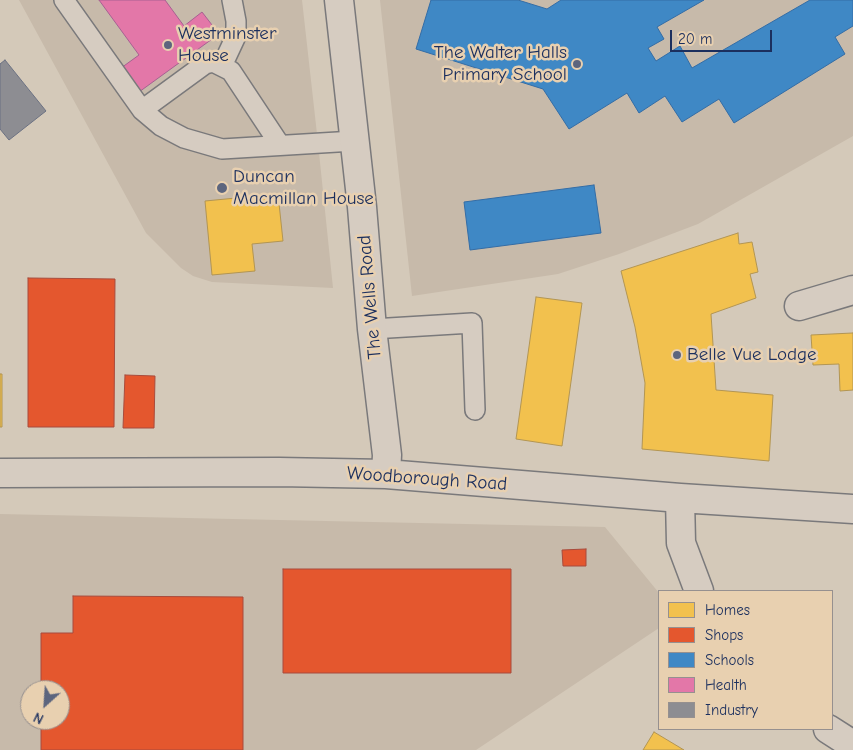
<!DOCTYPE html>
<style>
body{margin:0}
#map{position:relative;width:853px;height:750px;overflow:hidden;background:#d4c9b9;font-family:"Comic Neue",sans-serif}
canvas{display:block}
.legend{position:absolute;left:658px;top:590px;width:175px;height:140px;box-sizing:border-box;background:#e8d0b0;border:1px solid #96908f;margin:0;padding:6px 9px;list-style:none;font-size:15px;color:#1b2f5e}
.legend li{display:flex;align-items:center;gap:10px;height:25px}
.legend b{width:25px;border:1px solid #96908f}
.north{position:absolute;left:20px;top:680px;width:50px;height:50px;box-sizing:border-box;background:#e8d0b0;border:1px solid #96908f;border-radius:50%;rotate:206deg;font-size:14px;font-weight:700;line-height:20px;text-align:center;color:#1b2f5e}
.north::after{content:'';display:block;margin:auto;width:18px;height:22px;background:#5c657e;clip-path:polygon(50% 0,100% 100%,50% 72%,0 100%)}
.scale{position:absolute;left:670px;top:30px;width:102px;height:22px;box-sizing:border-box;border:2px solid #1b2f5e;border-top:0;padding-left:6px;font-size:15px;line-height:18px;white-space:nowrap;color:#1b2f5e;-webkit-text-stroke:4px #e8d0b0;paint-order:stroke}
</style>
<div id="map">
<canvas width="853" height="750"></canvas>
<ul class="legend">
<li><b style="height:14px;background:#f2c14e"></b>Homes</li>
<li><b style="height:14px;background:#e4572e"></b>Shops</li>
<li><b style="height:14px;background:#3f88c5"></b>Schools</li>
<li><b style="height:14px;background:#e377a8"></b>Health</li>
<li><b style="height:14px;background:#8d8d92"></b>Industry</li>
</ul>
<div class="north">N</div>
<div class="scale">20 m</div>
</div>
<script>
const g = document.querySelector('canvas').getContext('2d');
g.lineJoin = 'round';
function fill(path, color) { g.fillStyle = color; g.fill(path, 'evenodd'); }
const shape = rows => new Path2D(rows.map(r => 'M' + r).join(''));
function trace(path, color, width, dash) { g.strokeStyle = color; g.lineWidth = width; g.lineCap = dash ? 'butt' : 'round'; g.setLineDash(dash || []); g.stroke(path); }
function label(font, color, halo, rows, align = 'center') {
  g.font = font + ' "Comic Neue",sans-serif'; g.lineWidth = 5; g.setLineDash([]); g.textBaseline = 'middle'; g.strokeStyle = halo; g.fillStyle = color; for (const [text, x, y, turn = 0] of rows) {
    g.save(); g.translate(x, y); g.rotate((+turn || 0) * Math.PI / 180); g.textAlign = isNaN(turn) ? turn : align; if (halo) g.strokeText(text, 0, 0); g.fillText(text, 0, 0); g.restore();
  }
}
const built = shape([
 [19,0,302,0,318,143,333,288,212,282,193,276,181,268,146,233],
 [380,0,853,0,853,136,698,224,619,254,558,274,412,296],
 [0,514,605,527,659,593,659,628,476,750,0,750],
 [30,690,60,690,60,720,30,720]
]);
const homes = shape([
 [278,194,283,241,252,244,255,271,212,275,205,201,278,194],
 [738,233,739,244,752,242,758,272,750,274,756,298,711,314,716,390,773,395,769,461,642,449,645,383,635,327,621,271,738,233],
 [536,297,582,303,562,446,516,439,536,297],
 [853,333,853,390,840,391,839,364,813,365,811,335,853,333],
 [0,374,2,374,2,427,0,427,0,374],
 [654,732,684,750,643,750,654,732]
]);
const shops = shape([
 [28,278,115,279,114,427,28,427,28,278],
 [125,375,155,376,154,428,123,428,125,375],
 [586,549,586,566,563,566,562,550,586,549],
 [283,569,511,569,511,673,283,673,283,569],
 [73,596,243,597,243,750,41,750,41,720,60,720,60,690,41,690,41,633,73,633,73,596]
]);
const schools = shape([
 [431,0,518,0,547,9,561,0,704,0,657,27,664,39,648,48,656,61,680,46,692,68,810,0,853,0,853,26,835,37,845,54,734,123,719,99,682,122,665,96,639,113,627,93,569,129,543,89,416,49,431,0],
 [594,185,601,233,470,250,464,202,594,185]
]);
const health = shape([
 [99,0,165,0,184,26,202,12,219,34,139,92,121,68,139,55,99,0]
]);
const industry = shape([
 [5,60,46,111,9,140,0,129,0,64,5,60]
]);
const lane = shape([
 [64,0,142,110,161,126,184,138,222,149,354,141],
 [222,66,236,36,236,21,232,0],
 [142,110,205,64,213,62,231,71,280,145],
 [372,329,472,323,475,410]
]);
const street = shape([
 [799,306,853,290]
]);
const secondary = shape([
 [339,0,362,207,372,329,387,455,386,474],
 [0,473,279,472,386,474,680,498,853,509],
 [680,498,681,543,699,591],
 [828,729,853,745]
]);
const markers = [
 [168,45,5,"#5c657e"],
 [577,64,5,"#5c657e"],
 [222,188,6,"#5c657e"],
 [677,355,5,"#5c657e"]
];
const poiNames = [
 ["Westminster",178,34],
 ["House",178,56],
 ["The Walter Halls",567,53,"right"],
 ["Primary School",567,75,"right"],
 ["Duncan",233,177],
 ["Macmillan House",233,199],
 ["Belle Vue Lodge",687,355]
];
const streetNames = [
 ["The Wells Road",370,297,-95],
 ["Woodborough Road",427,479,4]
];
fill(built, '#c7baaa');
fill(homes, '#f2c14e');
trace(homes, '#b29553', 1);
fill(shops, '#e4572e');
trace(shops, '#a84b3c', 1);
fill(schools, '#3f88c5');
trace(schools, '#346da6', 1);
fill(health, '#e377a8');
trace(health, '#a76192', 1);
fill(industry, '#8d8d92');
trace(industry, '#6b7182', 1);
trace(lane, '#7a797b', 22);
trace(street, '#7a797b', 31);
trace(secondary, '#7a797b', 31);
trace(lane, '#d6ccc1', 19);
trace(street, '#d6ccc1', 28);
trace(secondary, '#d6ccc1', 28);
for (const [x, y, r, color] of markers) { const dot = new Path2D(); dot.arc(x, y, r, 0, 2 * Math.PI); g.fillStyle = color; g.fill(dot); trace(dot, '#e8d0b0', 2); }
label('19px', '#1b2f5e', '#e8d0b0', poiNames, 'left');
label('19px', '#1b2f5e', '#e8d0b0', streetNames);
</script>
